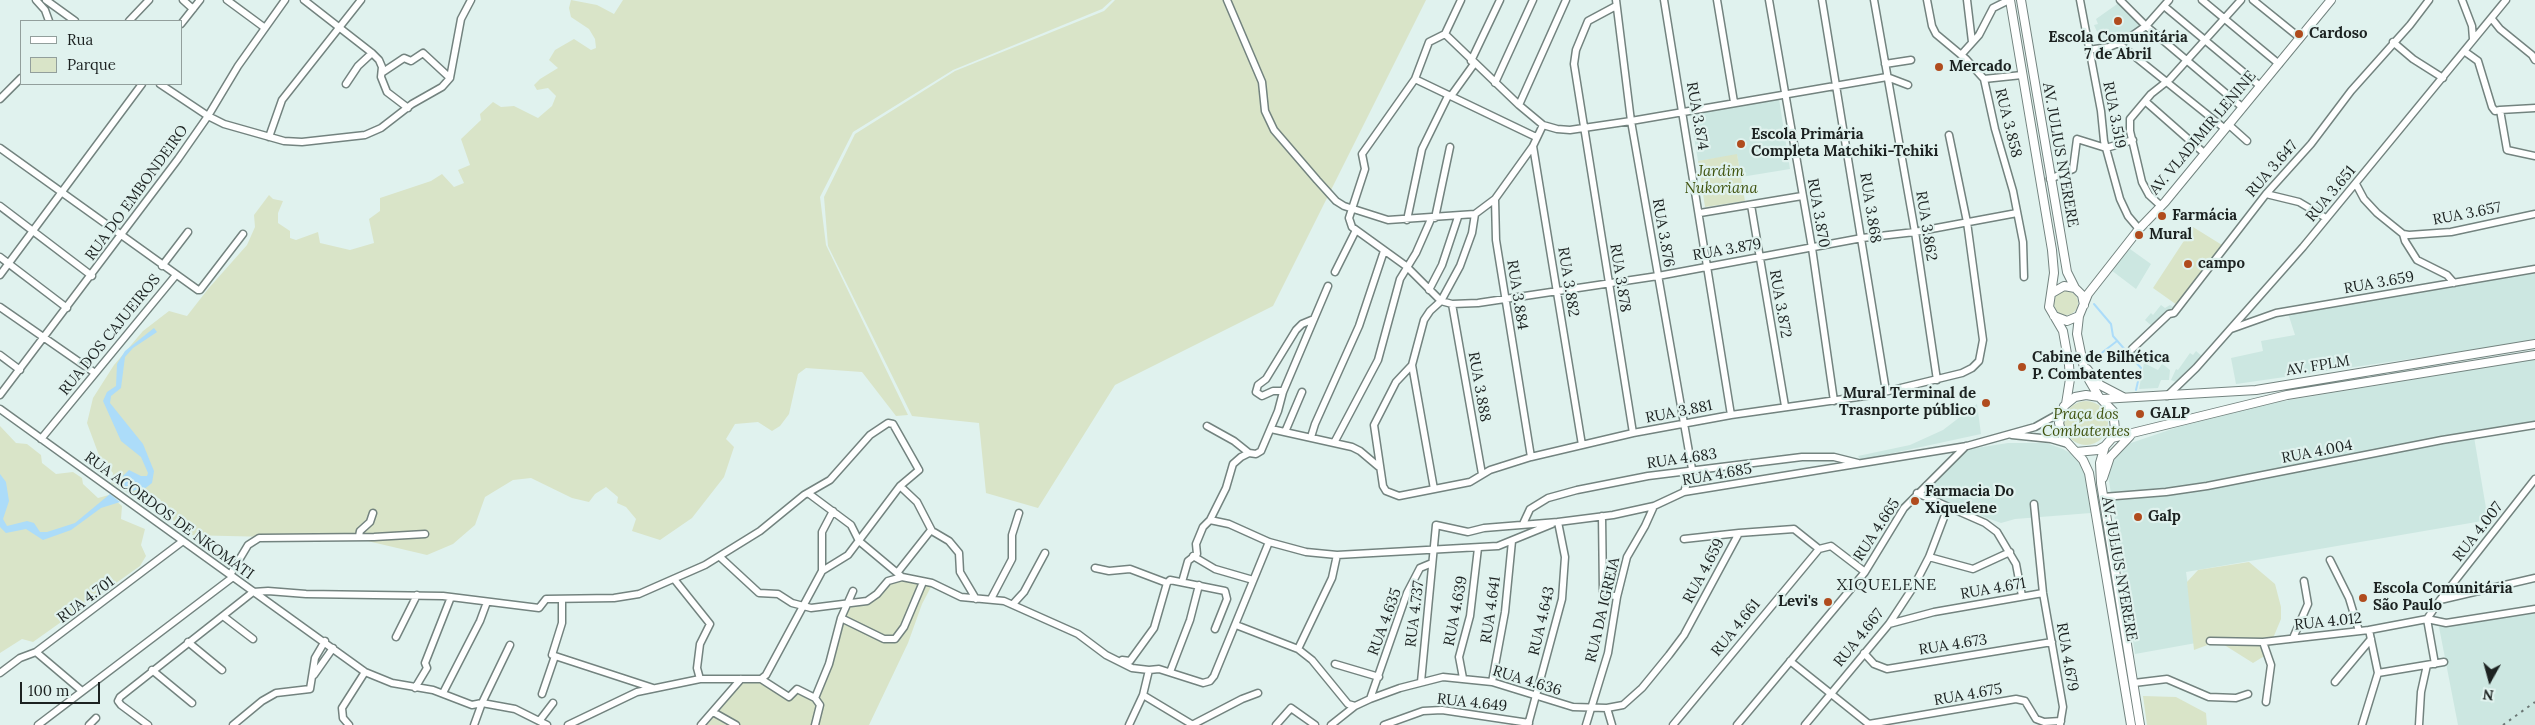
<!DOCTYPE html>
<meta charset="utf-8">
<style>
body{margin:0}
#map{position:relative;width:2535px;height:725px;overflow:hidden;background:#e0f2ee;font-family:Lora,serif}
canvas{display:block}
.legend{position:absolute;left:20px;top:20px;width:162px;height:65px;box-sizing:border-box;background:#e0f2ee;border:1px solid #929f9c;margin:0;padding:6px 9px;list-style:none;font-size:15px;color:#1c2221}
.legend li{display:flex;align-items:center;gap:10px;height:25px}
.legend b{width:25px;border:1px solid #929f9c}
.north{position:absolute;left:2465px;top:655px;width:50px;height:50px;-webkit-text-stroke:4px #e0f2ee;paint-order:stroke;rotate:187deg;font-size:14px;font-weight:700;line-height:20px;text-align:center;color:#1c2221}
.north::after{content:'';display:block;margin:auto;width:18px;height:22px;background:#1c2221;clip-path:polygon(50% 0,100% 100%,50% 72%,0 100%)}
.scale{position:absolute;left:20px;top:682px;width:80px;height:22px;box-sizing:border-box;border:2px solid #1c2221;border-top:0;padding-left:6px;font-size:15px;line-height:18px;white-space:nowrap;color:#1c2221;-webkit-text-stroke:4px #e0f2ee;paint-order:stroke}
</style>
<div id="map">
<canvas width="2535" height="725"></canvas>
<ul class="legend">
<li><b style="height:6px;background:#fff"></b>Rua</li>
<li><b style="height:14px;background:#d9e4c8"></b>Parque</li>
</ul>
<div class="north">N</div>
<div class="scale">100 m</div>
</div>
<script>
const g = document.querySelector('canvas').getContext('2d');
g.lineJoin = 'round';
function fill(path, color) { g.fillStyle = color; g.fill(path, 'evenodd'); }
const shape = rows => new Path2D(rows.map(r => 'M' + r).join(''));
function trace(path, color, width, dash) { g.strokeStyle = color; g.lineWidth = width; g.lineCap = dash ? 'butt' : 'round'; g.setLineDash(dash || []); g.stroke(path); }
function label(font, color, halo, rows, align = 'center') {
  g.font = font + ' Lora,serif'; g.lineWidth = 4.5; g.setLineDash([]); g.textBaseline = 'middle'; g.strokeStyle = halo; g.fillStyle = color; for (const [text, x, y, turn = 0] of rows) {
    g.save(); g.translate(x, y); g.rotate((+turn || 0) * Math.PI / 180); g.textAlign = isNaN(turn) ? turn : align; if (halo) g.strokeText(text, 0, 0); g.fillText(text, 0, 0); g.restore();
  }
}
const built = shape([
 [2120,2,2144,25,2103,45,2094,25,2098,24,2096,19],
 [1779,99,1790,169,1741,177,1737,155,1698,161,1690,113],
 [2130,249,2151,264,2136,289,2111,270],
 [2535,272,2535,341,2236,384,2231,358,2263,351,2261,341,2295,335,2287,310],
 [2161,305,2165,308,2170,305,2173,307,2153,327,2145,320,2151,313,2153,315],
 [2196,351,2204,358,2178,383,2171,380,2176,369,2178,370,2190,353,2193,355],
 [2535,359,2535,421,2473,431,2488,520,2186,572,2196,643,2135,654,2108,474,2110,466,2125,445,2178,427,2272,403],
 [2144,363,2158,370,2162,364,2165,366,2170,370,2169,380,2161,380,2158,388,2139,389],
 [1977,404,1981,434,1861,460,1858,456,1910,445,1943,430],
 [2008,443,2046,443,2063,449,2075,456,2081,462,2088,482,2091,513,2015,519,2001,523,1921,494,1963,453,1970,449],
 [2535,611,2535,725,2458,725,2439,627]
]);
const green = shape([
 [571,0,597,5,614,14,623,0,1112,0,1102,9,953,70,853,132,820,197,826,245,908,415,896,416,862,372,806,368,798,374,789,414,780,426,772,431,758,422,735,424,726,439,734,447,724,477,692,518,660,540,632,531,636,519,626,507,617,503,618,497,606,487,595,494,589,502,572,498,531,478,513,480,485,497,475,525,453,544,427,555,359,539,184,535,165,509,160,499,148,493,137,491,131,495,111,483,113,473,100,458,87,423,93,398,114,365,143,331,169,311,187,316,208,289,247,245,255,227,254,215,269,195,273,199,283,201,278,213,278,223,290,231,290,238,296,240,318,232,320,243,350,250,374,243,369,219,380,211,380,198,431,181,442,174,454,187,464,183,458,170,470,165,461,139,481,120,480,114,493,102,501,107,514,106,538,118,552,106,556,96,548,88,537,90,534,85,540,79,558,68,549,60,555,50,574,39,591,50,596,48,595,39,589,29,571,17,569,8],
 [1115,0,1426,0,1273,306,1115,385,1038,508,986,493,979,423,912,416,828,246,824,197,855,134,955,71,1104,11],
 [1737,154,1745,201,1705,207,1698,161],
 [2193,227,2222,245,2177,305,2153,288],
 '2054 303a12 12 0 1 1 24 0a12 12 0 1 1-24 0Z',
 '2064 423a22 22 0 1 1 44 0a22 22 0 1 1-44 0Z',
 [0,426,16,443,27,444,41,455,42,463,56,474,73,472,82,478,83,484,98,498,109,495,122,506,121,519,145,529,141,545,146,556,140,566,33,642,22,639,0,653],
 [2249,562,2275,584,2281,607,2281,619,2266,655,2253,663,2218,641,2194,650,2187,582,2198,570],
 [897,578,932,585,922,604,908,643,869,725,707,725,743,682,751,680,762,681,788,697,797,690,816,700,847,606,861,603,888,581],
 [2143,696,2176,697,2206,713,2207,725,2147,725]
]);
const water = shape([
 [154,328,157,332,133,348,125,357,121,388,111,396,110,403,143,444,154,471,152,483,143,490,135,490,129,493,117,485,121,478,129,470,141,476,147,476,148,473,141,457,121,441,103,401,107,392,116,386,117,364,125,351],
 [0,474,6,482,9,501,3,519,7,526,27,521,34,523,40,532,47,532,75,523,110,494,120,502,101,508,71,530,43,540,26,529,6,533,0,527]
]);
const stream = shape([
 [2094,304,2111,324,2113,336,2141,368,2136,390],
 [2086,358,2099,355,2117,341]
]);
const minor = shape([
 [36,0,45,10,49,21],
 [46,0,75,21],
 [183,0,193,9],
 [227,0,265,28],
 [304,0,372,53,358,66,346,84],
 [1227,0,1262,82,1265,111,1274,130,1317,180,1336,201,1344,206,1388,220,1475,214,1495,199,1533,146],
 [1616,0,1631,121,1692,469,1684,492],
 [1664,0,1731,415],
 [1717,0,1734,102],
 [1769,0,1812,248,1834,401],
 [1822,0,1886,391],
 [1874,0,1915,232,1937,380],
 [1927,0,1932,26,1936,34,1966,59,1984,79,1995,129,2013,191,2023,242,2024,277],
 [1967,0,1972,42],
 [2080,0,2101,111,2104,141,2120,199,2128,216,2139,229],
 [2120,0,2146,26,2242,107],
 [2202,0,2279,64],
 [2253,0,2300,38],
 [2462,0,2472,26,2473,39],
 [1616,6,1588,21,1576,50,1574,64,1633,433],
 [2164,6,2260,86],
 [2492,19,2500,29,2532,55,2535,60],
 [129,21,149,0],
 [181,24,200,0],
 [1445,34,1429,42,1415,79,1362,154,1365,169,1349,218,1352,227,1406,266,1441,301,1452,304,1478,303,1658,276,1862,238,1915,232,2017,213],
 [1445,34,1519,105,1543,125,1557,129,1570,130,1631,121,1887,77],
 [1445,34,1461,0],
 [2393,42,2413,59,2443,78],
 [2118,43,2224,128],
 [2088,50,2109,47,2126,40,2146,26,2169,0],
 [2464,51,2478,61,2492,107,2495,111,2500,110,2507,150,2535,156],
 [372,53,379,60,382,67,381,77,387,92,408,108],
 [1961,55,1979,35,1993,8,2009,0],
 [1471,61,1500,0],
 [1885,64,1911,60],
 [383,72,404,58,411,61,423,53,450,78],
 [1887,77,1908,85],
 [1415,79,1536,137],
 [1984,79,2022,75],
 [1495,83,1533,0],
 [160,84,208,116,224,124,284,141,302,142,365,135,381,128,412,104,442,87,450,78,461,19,471,0],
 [1451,96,1474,64],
 [0,99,21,78],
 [2145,101,2204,153],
 [1519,105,1566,0],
 [2500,110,2535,108],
 [2228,124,2247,141],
 [1543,125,1533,146,1582,445],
 [269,137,282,100,361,0],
 [0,148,198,290,200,290,243,234],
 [2050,179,2073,169,2077,139,2106,148,2133,140],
 [2356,184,2364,199,2377,213,2403,234,2409,235,2451,232,2535,214],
 [2266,194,2299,202,2326,218],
 [1495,199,1496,240,1531,457],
 [1751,205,1785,406],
 [0,206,92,276],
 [2161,206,2149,195,2142,182,2130,131,2130,119,2151,94,2170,79,2241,0],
 [1700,213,1802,196],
 [1435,218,1450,147],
 [1407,220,1422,149,1448,96],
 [2403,234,2405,241,2417,260,2447,275,2454,283],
 [0,257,67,308],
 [162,266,188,232],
 [1335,272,1356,230],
 [0,275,142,84],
 [1429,290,1442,265,1458,217],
 [1452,304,1482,474],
 [0,307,95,373],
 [2231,329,2276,313,2535,269],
 [2132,349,2169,314,2174,313,2266,194,2311,144,2351,91,2410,25,2429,0],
 [0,355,20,370],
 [1412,365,1396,382,1374,425,1383,486,1386,491,1399,496,1470,482,1490,470,1531,457,1633,433,1731,415,1872,395,1962,373,1972,368,1979,361,1983,340,1967,222,1949,135],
 [1283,391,1273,391,1262,396,1256,392,1258,385,1266,379,1296,330,1302,324,1314,319],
 [0,395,178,159,208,116,238,66,285,0],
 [2167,396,2196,368,2303,247,2506,0],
 [0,409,365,672,392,683,433,690,472,705,482,703,515,709,547,725],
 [1207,426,1234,441,1249,453,1256,454,1261,451,1278,411,1283,392,1328,286],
 [1271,429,1352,447,1360,451,1379,467],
 [1285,432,1302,392],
 [2012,435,2051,439,2068,444],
 [1311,437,1315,424,1359,326,1384,251],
 [41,439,176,275],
 [1334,443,1378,360,1400,279,1416,253,1431,219],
 [900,486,917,502,932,531,949,541,959,553,960,572,976,599],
 [1434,489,1412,365,1424,320,1430,311,1441,301,1460,266,1472,233,1475,214],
 [808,493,851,525,859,541,902,577],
 [1917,493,1985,523,1997,532,2016,564,2022,596],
 [2103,497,2166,492,2207,486,2442,440,2535,425],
 [2034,504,2043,593,2063,707,2060,725],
 [1602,516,1603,592,1617,597],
 [1210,520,1229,524,1269,542,1306,552,1337,555,1498,546,1552,524],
 [1523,524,1530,509,1548,498,1577,490,1648,476,1802,457,1834,457,1858,463],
 [359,536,360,531,370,522,373,513],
 [1684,539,1739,533],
 [1193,556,1215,569,1253,580],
 [720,557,759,593,778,594,792,603,811,608,867,601,877,594,888,581,902,577,932,583,961,597,1004,601,1078,634,1106,655,1132,668,1149,670,1159,669,1203,683,1210,681,1214,676,1269,542],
 [1929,557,1973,569,2010,552],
 [2330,560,2349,598,2359,631],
 [1095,568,1109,571,1130,569,1167,583,1170,580,1225,591,1227,599,1215,629],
 [822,571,822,532,833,511],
 [897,573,931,530],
 [230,575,248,545,259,538,374,537,425,534],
 [674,579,710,624,700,644,697,668,700,679],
 [1182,582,1188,561,1197,554,1196,544,1203,527,1210,520,1226,488,1233,464,1241,457,1249,453],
 [991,599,1012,559,1012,535,1019,513],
 [562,600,562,623,552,655,653,688],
 [2440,600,2535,479],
 [1013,604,1024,592,1045,553],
 [223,616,253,639],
 [841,618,884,639,895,639,904,627,923,582],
 [1889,624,1934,612,2043,593],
 [1236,625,1298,649,1312,660,1348,704,1355,706],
 [396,637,417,595],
 [2293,638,2308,604,2304,581],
 [2210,641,2263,642,2369,630,2427,619,2446,623,2535,609],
 [188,642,222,670],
 [2263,642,2271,665,2266,702],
 [1298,649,1332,578,1337,555],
 [36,652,82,691],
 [1864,653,1874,664,1887,669,2052,642],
 [1122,660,1130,661,1154,628,1167,583],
 [1790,661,1870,725],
 [1335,664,1379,677],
 [2435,664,2427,619,2440,600,2535,578],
 [152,670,192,703],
 [1170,672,1190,620,1199,585],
 [0,673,20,658,36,652,183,541],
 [2378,673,2444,662],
 [314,675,333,648],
 [1463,678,1459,657,1470,616,1478,548],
 [761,679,789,697,797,689,815,698],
 [1421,682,1436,525,1468,532,1484,528,1558,522,1613,515,1654,506,1684,492,1967,446,2035,427,2060,413],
 [1492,682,1505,612,1512,541],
 [2335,682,2371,639],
 [2134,683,2167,679,2209,697,2236,698,2248,694],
 [415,688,427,668,425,663,451,597],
 [443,693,480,621,487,602],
 [542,694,555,656],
 [1143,695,1193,725],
 [1370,699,1407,593,1420,568,1432,563],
 [713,712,736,725],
 [540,720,553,703],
 [1869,724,2016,699,2025,701,2036,719,2044,722,2061,721],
 [38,725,233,577],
 [89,725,96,718],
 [148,725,121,705,118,701,120,697,253,592,268,591,306,594,443,596,539,608,546,599,614,598,639,594,705,565,760,531,804,495,830,480,870,435,888,423,893,424,919,470,900,486,848,555,822,571,766,675,761,679,700,679,637,692,568,725],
 [233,725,262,701,276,693,310,689,315,658,325,641],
 [349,725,343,718,342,708,365,672],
 [474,725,482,703,510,645],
 [701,725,741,679],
 [815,725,820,705,815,698,829,664,841,618,853,591],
 [1129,725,1143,695,1149,670],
 [1192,725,1242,699,1258,693],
 [1276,725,1291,708,1315,725],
 [1331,725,1355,706,1370,699,1400,688,1443,677,1492,682,1573,707,1607,708],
 [1384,725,1423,711,1442,710,1529,723],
 [1528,725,1562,599,1565,557,1558,522],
 [1586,725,1608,653,1617,597,1627,557,1645,526,1654,506],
 [1612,725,1607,708,1623,705,1642,688,1669,655,1684,635,1739,533,1794,529,1819,549],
 [1673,725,1819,549,1831,546,1865,572],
 [1737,725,1865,572,1904,508,1966,446],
 [1805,725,1889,624,1914,586,1929,557,1948,507],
 [2362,725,2378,673,2369,630],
 [2419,725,2421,692,2427,665]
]);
const major = shape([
 [2010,0,2052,250,2054,273,2049,307,2063,331,2069,365,2070,379,2066,404],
 [2021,0,2067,272,2075,288],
 [2052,293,2064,286,2075,288,2082,295,2084,305],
 [2054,316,2067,321,2079,316],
 [2087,369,2100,385,2123,397],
 [2099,397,2085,373,2077,334,2079,316,2088,294,2139,229,2165,202,2331,0],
 [2102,399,2256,390,2535,344],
 [2112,438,2287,395,2535,355],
 [2105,446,2100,463,2101,483,2140,725],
 [2076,452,2098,450,2105,446,2112,438,2115,429,2113,411,2099,397,2086,395,2075,397,2064,406,2059,423,2063,438,2083,460,2089,473,2131,725],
 [2103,478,2110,457,2130,436]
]);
const rail = shape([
 [2503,725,2535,702]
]);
const markers = [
 [2118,21,5,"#b04b1d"],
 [2299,34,5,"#b04b1d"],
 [1939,67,5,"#b04b1d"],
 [1741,144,5,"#b04b1d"],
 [2162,216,5,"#b04b1d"],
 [2139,235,5,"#b04b1d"],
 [2188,264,5,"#b04b1d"],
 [2022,367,5,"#b04b1d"],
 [1986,403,5,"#b04b1d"],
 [2140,414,5,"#b04b1d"],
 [1915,501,5,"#b04b1d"],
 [2138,517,5,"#b04b1d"],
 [2363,598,5,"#b04b1d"],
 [1828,602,5,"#b04b1d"]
];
const poiNames = [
 ["Cardoso",2309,34],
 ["Escola Comunitária",2118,38,"center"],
 ["7 de Abril",2118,55,"center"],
 ["Mercado",1949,67],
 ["Escola Primária",1751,135],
 ["Completa Matchiki-Tchiki",1751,152],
 ["Farmácia",2172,216],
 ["Mural",2149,235],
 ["campo",2198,264],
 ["Cabine de Bilhética",2032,358],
 ["P. Combatentes",2032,375],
 ["Mural Terminal de",1976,394,"right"],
 ["Trasnporte público",1976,411,"right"],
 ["GALP",2150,414],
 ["Farmacia Do",1925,492],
 ["Xiquelene",1925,509],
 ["Galp",2148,517],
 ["Escola Comunitária",2373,589],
 ["São Paulo",2373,606],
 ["Levi's",1818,602,"right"]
];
const streetNames = [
 ["RUA 3.519",2114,115,79],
 ["RUA 3.874",1697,116,80],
 ["RUA 3.858",2008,123,76],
 ["AV. VLADIMIR LENINE",2203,133,-50],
 ["AV. JULIUS NYERERE",2060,155,80],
 ["RUA 3.647",2272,169,-49],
 ["RUA DO EMBONDEIRO",137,193,-54],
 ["RUA 3.651",2331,194,-50],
 ["RUA 3.868",1870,208,81],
 ["RUA 3.870",1818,213,80],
 ["RUA 3.657",2467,214,-11],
 ["RUA 3.862",1926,226,81],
 ["RUA 3.876",1663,233,80],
 ["RUA 3.879",1727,250,-10],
 ["RUA 3.878",1620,278,81],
 ["RUA 3.882",1568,282,81],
 ["RUA 3.659",2379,283,-10],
 ["RUA 3.884",1517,295,81],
 ["RUA 3.872",1780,304,80],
 ["RUA DOS CAJUEIROS",110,335,-51],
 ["AV. FPLM",2318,366,-9],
 ["RUA 3.888",1479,387,80],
 ["RUA 3.881",1679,412,-11],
 ["RUA 4.004",2317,452,-11],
 ["RUA 4.683",1682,459,-8],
 ["RUA 4.685",1717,475,-10],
 ["RUA ACORDOS DE NKOMATI",169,516,36],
 ["RUA 4.665",1877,530,-57],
 ["RUA 4.007",2478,532,-52],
 ["AV. JULIUS NYERERE",2119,569,80],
 ["RUA 4.659",1704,571,-62],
 ["RUA 4.671",1993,589,-10],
 ["RUA 4.701",86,600,-37],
 ["RUA 4.641",1491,610,-82],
 ["RUA DA IGREJA",1603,610,-77],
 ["RUA 4.639",1456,611,-79],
 ["RUA 4.737",1415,614,-83],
 ["RUA 4.643",1542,621,-77],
 ["RUA 4.635",1385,622,-70],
 ["RUA 4.012",2328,622,-6],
 ["RUA 4.661",1736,628,-51],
 ["RUA 4.667",1859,638,-51],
 ["RUA 4.673",1953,645,-9],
 ["RUA 4.679",2067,657,80],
 ["RUA 4.636",1527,681,17],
 ["RUA 4.675",1968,695,-10],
 ["RUA 4.649",1472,703,6]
];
const parkNames = [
 ["Jardim",1721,172],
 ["Nukoriana",1721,189],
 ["Praça dos",2086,415],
 ["Combatentes",2086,432]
];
const neighbourhoodNames = [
 ["XIQUELENE",1887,585]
];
fill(built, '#cce7e1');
fill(green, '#d9e4c8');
fill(water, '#acdcf9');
trace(stream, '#acdcf9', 2);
trace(minor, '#73837f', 9);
trace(major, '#73837f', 10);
trace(minor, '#fff', 6);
trace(major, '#fff', 8);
trace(rail, '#6b7674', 2, [2.5, 5]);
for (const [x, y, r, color] of markers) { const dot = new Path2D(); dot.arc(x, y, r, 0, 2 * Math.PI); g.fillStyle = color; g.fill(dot); trace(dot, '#e0f2ee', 2); }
label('bold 15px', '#1c2221', '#e0f2ee', poiNames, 'left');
label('15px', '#1c2221', '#e0f2ee', streetNames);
label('italic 15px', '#3f520e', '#e0f2ee', parkNames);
g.letterSpacing = '1px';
label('16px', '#1c2221', '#e0f2ee', neighbourhoodNames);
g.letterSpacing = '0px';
</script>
